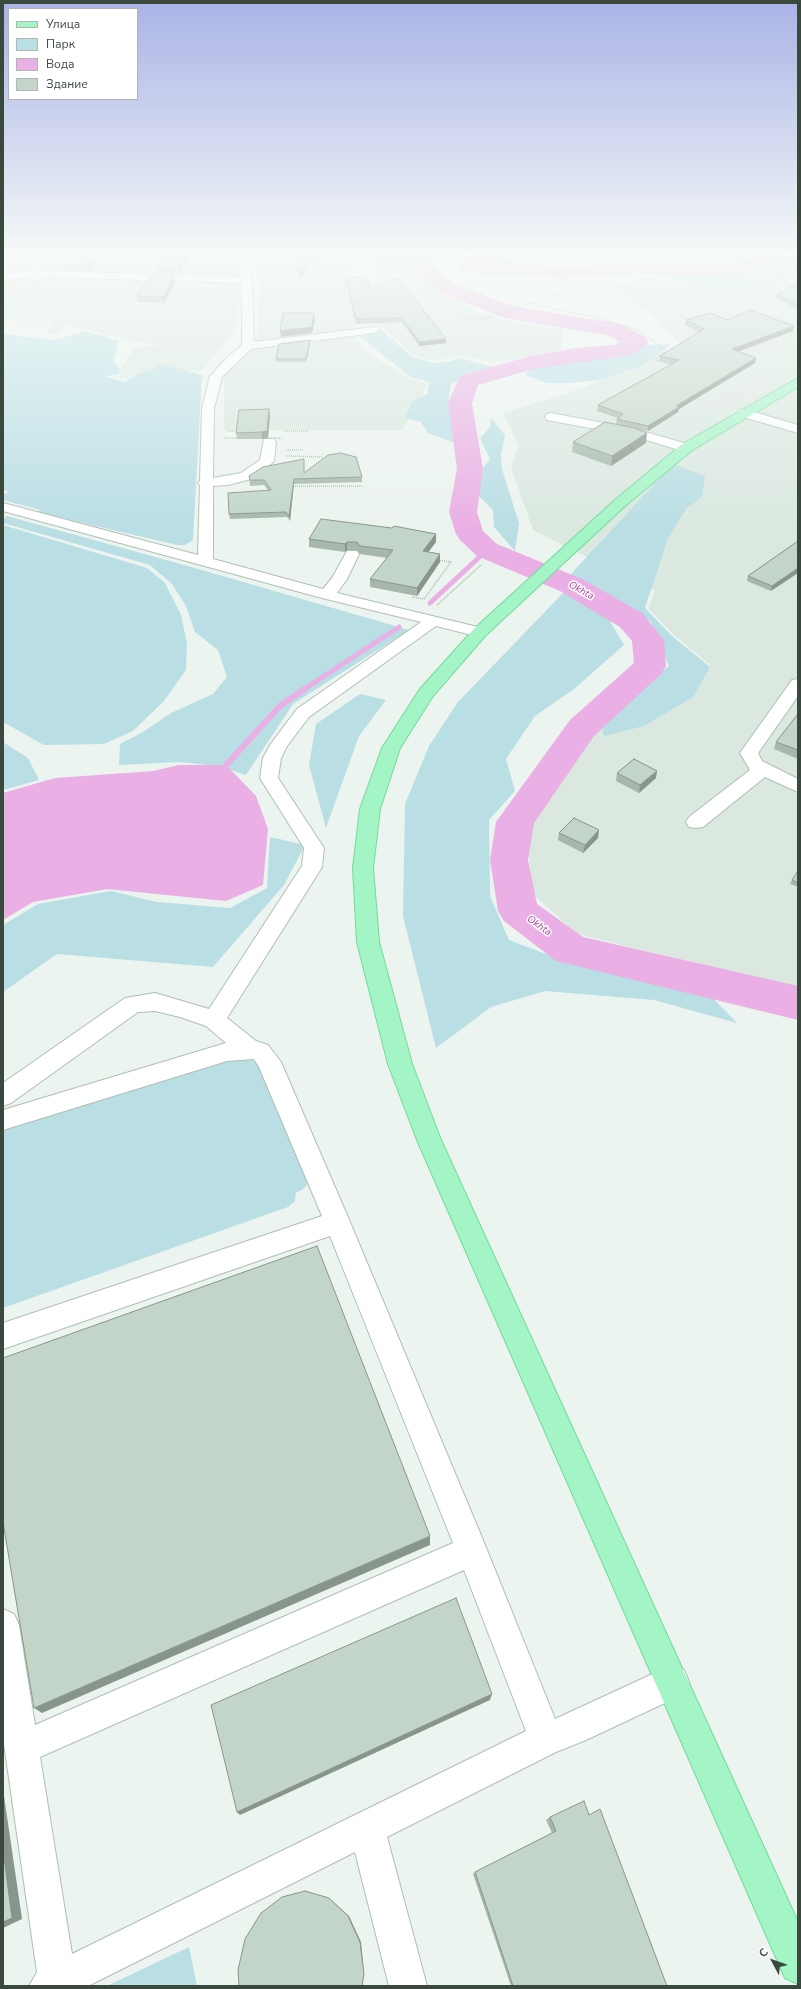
<!DOCTYPE html>
<meta charset="utf-8">
<style>
body{margin:0}
#map{position:relative;width:801px;height:1989px;overflow:hidden;background:#ecf4ef;font-family:"Nunito Sans",sans-serif}
canvas{display:block}
.frame{position:absolute;inset:0;border:4px solid #3a483e;pointer-events:none}
.legend{position:absolute;left:8px;top:8px;width:130px;height:92px;box-sizing:border-box;background:#fff;border:1px solid #b0b6b2;margin:0;padding:5px 7px;list-style:none;font-size:12px;color:#3a483e}
.legend li{display:flex;align-items:center;gap:8px;height:20px}
.legend b{width:20px;border:1px solid #b0b6b2}
.north{position:absolute;left:753px;top:1941px;width:40px;height:40px;-webkit-text-stroke:3px #fff;paint-order:stroke;rotate:311deg;font-size:11px;font-weight:700;line-height:16px;text-align:center;color:#3a483e}
.north::after{content:'';display:block;margin:auto;width:14px;height:18px;background:#3a483e;clip-path:polygon(50% 0,100% 100%,50% 72%,0 100%)}
</style>
<div id="map">
<canvas width="801" height="1989"></canvas>
<div class="frame"></div>
<ul class="legend">
<li><b style="height:5px;background:#a4f5c6"></b>Улица</li>
<li><b style="height:11px;background:#b9dee4"></b>Парк</li>
<li><b style="height:11px;background:#eaafe4"></b>Вода</li>
<li><b style="height:11px;background:#c2d5c8"></b>Здание</li>
</ul>
<div class="north">С</div>
</div>
<script>
const g = document.querySelector('canvas').getContext('2d');
g.lineJoin = 'round';
function fill(path, color) { g.fillStyle = color; g.fill(path, 'evenodd'); }
const shape = rows => new Path2D(rows.map(r => 'M' + r).join(''));
function trace(path, color, width, dash) { g.strokeStyle = color; g.lineWidth = width; g.lineCap = dash ? 'butt' : 'round'; g.setLineDash(dash || []); g.stroke(path); }
function label(font, color, halo, rows, align = 'center') {
  g.font = font + ' "Nunito Sans",sans-serif'; g.lineWidth = 3; g.setLineDash([]); g.textBaseline = 'middle'; g.strokeStyle = halo; g.fillStyle = color; for (const [text, x, y, turn = 0] of rows) {
    g.save(); g.translate(x, y); g.rotate((+turn || 0) * Math.PI / 180); g.textAlign = isNaN(turn) ? turn : align; if (halo) g.strokeText(text, 0, 0); g.fillText(text, 0, 0); g.restore();
  }
}
const residential = shape([
 [19,253,233,253,239,277,230,278,240,283,236,328,202,371,154,370,119,379,121,368,135,348,150,345,184,349,132,341,65,324,58,334,46,334,53,322,3,321,3,265],
 [256,253,358,253,356,262,344,281,412,276,432,282,478,313,503,320,562,329,562,350,497,362,459,356,433,361,413,355,379,324,353,325,355,336,362,347,370,354,408,378,426,383,423,395,403,430,224,430,224,374,257,342,259,280],
 [798,269,798,988,577,934,532,893,526,827,593,730,710,665,673,634,648,608,655,591,533,530,511,467,519,445,503,413,581,389,681,345,647,310,611,289,647,277,715,291]
]);
const green = shape([
 [378,253,408,253,421,276,401,271,392,273,376,273],
 [789,253,798,253,798,275,749,289,710,290,676,281,656,273,764,267,788,258],
 [382,330,411,356,433,363,452,361,460,358,497,368,473,374,451,384,448,405,458,444,428,433,421,422,405,418,413,400,427,394,429,382,411,377,355,333],
 [86,331,119,341,113,362,119,368,120,374,105,376,124,382,138,374,153,369,161,364,202,375,193,540,185,545,177,545,36,512,40,510,3,500,3,495,9,491,3,490,3,334,53,340],
 [671,344,650,361,636,368,599,380,569,383,546,383,526,375,527,367,562,360,619,356,644,345],
 [491,418,505,435,501,454,502,469,519,523,515,551,494,527,493,510,477,494,478,474,490,459,480,438,490,427],
 [673,464,705,476,702,497,686,509,668,538,645,608,672,636,710,667,693,697,644,726,604,736,600,722,669,666,651,622,570,575],
 [7,516,195,568,409,630,293,704,246,775,219,766,179,762,119,765,120,744,143,732,171,713,213,694,227,677,218,650,195,632,186,606,172,584,150,565,3,523,3,519],
 [3,525,147,568,165,583,181,615,187,643,186,670,164,701,133,731,104,744,44,745,3,722],
 [565,591,607,616,624,645,574,689,535,716,506,759,515,791,489,820,490,896,509,940,572,964,615,965,669,983,705,990,737,1023,654,1000,545,991,491,1007,436,1048,403,916,405,804,429,746,458,702],
 [360,694,386,700,359,736,326,828,309,765,316,724],
 [3,742,28,758,39,780,3,790],
 [270,837,305,845,284,885,213,967,57,954,3,992,3,925,38,904,111,891,157,902,230,908,267,888],
 [234,1058,248,1059,256,1062,261,1069,309,1183,302,1190,296,1192,295,1201,288,1207,3,1308,3,1127],
 [189,1947,197,1986,107,1986]
]);
const parking = shape([
 [752,379,770,384,725,410,709,404]
]);
const water = shape([
 [477,253,497,253,495,254,498,258,508,264,557,272,554,275,488,274,462,270,459,264,464,258],
 [179,765,226,765,256,796,268,829,263,885,226,901,107,889,33,902,3,920,3,793,55,778,153,771]
]);
const streamFar1 = shape([
 [430,603,487,550],
 [303,690,399,627]
]);
const stream = shape([
 [226,765,281,705,305,689]
]);
const river = shape([
 [403,253,423,253,438,272,458,286,517,307,621,324,645,337,648,342,645,347,627,356,533,369,478,385,472,403,483,469,477,512,483,531,497,544,582,579,642,613,664,640,666,666,662,673,594,736,534,823,528,860,537,904,583,937,798,986,798,1020,556,961,504,921,498,911,490,860,496,822,570,720,634,663,632,641,620,627,560,591,477,556,460,540,456,534,449,512,457,469,448,403,460,376,530,356,576,348,614,345,620,342,607,335,505,318,444,294,424,280,403,253],
 [480,253,500,253,499,255,506,259,521,263,563,267,634,261,685,264,740,261,763,255,764,253,784,253,779,263,740,273,685,276,634,273,563,279,520,275,492,267,481,261,478,257,480,253]
]);
const path = shape([
 [530,303,601,319,638,330,666,351,655,360,669,364,673,363],
 [463,318,484,319,560,293],
 [228,431,238,431],
 [283,431,309,431],
 [224,438,239,438],
 [286,450,304,450],
 [287,456,322,457],
 [291,486,362,486],
 [412,597,424,599,451,562,437,560],
 [437,605,481,565]
]);
const minor = shape([
 [235,253,245,253,252,280,254,342,374,327,380,330,374,333,251,349,222,377,214,408,213,478,241,473,260,460,264,439,274,439,276,442,274,461,262,472,251,479,228,485,213,486,213,559,323,589,332,578,347,551,357,551,359,554,347,579,337,593,486,629,488,632,486,635,480,637,436,626,309,717,287,746,281,758,278,778,324,848,322,867,227,1018,256,1041,268,1045,281,1062,350,1222,483,1540,555,1719,672,1665,684,1670,689,1682,684,1694,586,1740,556,1752,387,1837,427,1986,389,1986,355,1852,88,1986,29,1986,37,1972,3,1737,3,1609,14,1614,19,1625,35,1725,453,1543,330,1236,3,1349,3,1323,322,1216,259,1067,254,1059,227,1061,3,1130,3,1110,226,1043,206,1026,180,1017,155,1011,138,1012,11,1103,3,1106,3,1083,125,998,155,993,209,1009,302,866,304,848,260,778,263,758,270,745,297,709,421,622,322,598,3,511,3,503,198,555,200,485,198,483,200,481,202,408,210,376,227,358,242,345,242,283,47,277,33,281,24,278,3,281,3,275,22,272,24,270,35,268,49,271,241,277,235,253],
 [464,1570,526,1731,72,1954,40,1757,464,1570],
 [744,409,798,425,798,433,740,416,738,413,740,410,744,409],
 [551,413,635,429,691,445,693,448,691,451,686,452,633,436,547,420,545,417,547,414,551,413],
 [798,679,798,696,758,753,762,761,798,779,798,792,765,777,703,827,696,828,689,827,686,822,689,817,750,770,740,753,792,680,798,679]
]);
const major = shape([
 [798,378,798,387,691,451,625,506,486,635,433,696,400,748,380,809,373,868,379,942,412,1064,441,1140,798,1922,798,1984,785,1978,417,1140,388,1064,357,942,353,868,360,809,382,748,420,689,474,629,615,500,681,445,798,378]
]);
const pathBridge = shape([
 [269,438,282,438]
]);
const wall = shape([
 [103,253,91,271,64,270,63,264],
 [165,253,190,253,190,255,180,274,156,273,155,267],
 [294,253,322,253,323,262,313,262,300,278],
 [174,276,175,282,164,303,138,302,137,296],
 [346,278,370,291,446,339,446,343,419,346,402,322,356,324,346,282],
 [798,283,798,310,776,298,777,294],
 [686,320,727,320,793,331,738,352,755,363,679,409,678,412,648,431,637,429,646,443,611,466,572,452,573,442,624,426,616,424,617,419,618,418,597,411,598,405,673,364,659,361,660,356,699,332,685,325],
 [310,340,310,343,306,362,277,362,276,359],
 [269,409,270,416,268,438,262,439,237,439,236,433],
 [304,459,304,473,362,477,362,482,294,484,290,521,287,517,230,519,229,514,268,490,264,485,250,486,249,476],
 [436,534,436,542,428,552,440,554,440,562,417,596,370,587,370,579,387,558,360,554,357,550,347,550,345,552,309,547,309,539],
 [798,541,771,591,747,581,748,576],
 [798,714,798,759,774,749,776,742],
 [617,773,656,778,639,793,616,781],
 [559,833,598,838,583,853,558,840],
 [798,871,798,887,790,884,792,880],
 [589,1815,667,1986,511,1986,473,1874,475,1872,552,1833,546,1820,550,1817]
]);
const shadedWall = shape([
 [98,253,103,253,91,271,90,265],
 [187,253,190,253,190,255,180,274,179,268],
 [313,257,313,262,300,278,299,273],
 [174,276,175,282,164,303,163,297],
 [314,313,315,320,312,333,281,337,280,331],
 [794,326,793,331,731,354,732,349],
 [446,339,446,343,419,346,419,342],
 [310,340,310,343,306,362,306,359],
 [756,358,755,363,679,409,678,412,648,431,648,426,676,406],
 [269,409,270,416,268,438,262,439,262,432],
 [647,433,646,443,611,466,612,456],
 [294,479,294,484,290,521,289,516],
 [436,534,436,542,423,559,423,551],
 [347,542,347,550,345,552,345,544],
 [440,554,440,562,417,596,417,588],
 [798,568,798,573,771,591,772,586],
 [657,771,656,778,639,793,640,785],
 [599,830,598,838,583,853,585,845],
 [430,1536,430,1545,42,1713,34,1708],
 [492,1694,490,1700,240,1815,237,1812],
 [3,1789,22,1919,3,1928],
 [329,1898,349,1916,361,1942,364,1973,362,1986]
]);
const building = shape([
 [70,253,98,253,90,265,63,264,70,253],
 [165,253,187,253,179,268,155,267,165,253],
 [295,253,322,253,323,256,313,257,299,273,295,253],
 [150,276,174,276,163,297,137,296,150,276],
 [366,277,370,291,398,278,446,339,419,342,402,318,356,319,346,278,366,277],
 [798,283,798,305,777,294,798,283],
 [750,310,794,326,732,349,756,358,676,406,679,407,648,426,617,419,623,414,598,405,679,360,660,356,704,329,686,320,711,313,727,320,750,310],
 [283,313,314,313,312,327,280,331,283,313],
 [310,340,306,359,276,359,279,344,310,340],
 [269,409,267,431,262,432,236,433,239,410,269,409],
 [605,422,634,428,647,433,612,456,573,442,605,422],
 [340,453,356,457,362,477,294,479,289,516,286,512,229,514,228,493,271,490,264,480,250,480,249,476,263,467,304,459,304,473,328,455,340,453],
 [321,519,392,528,394,526,436,534,423,551,440,554,417,588,370,579,393,550,360,546,357,542,347,542,345,544,309,539,321,519],
 [798,541,798,568,772,586,748,576,798,541],
 [798,714,798,750,776,742,798,714],
 [634,759,657,771,640,785,617,773,634,759],
 [574,818,599,830,585,845,559,833,574,818],
 [798,871,798,883,792,880,798,871],
 [317,1246,430,1536,34,1708,3,1522,3,1358,317,1246],
 [456,1598,492,1694,237,1812,211,1705,456,1598],
 [584,1801,589,1815,600,1809,667,1986,513,1986,475,1872,556,1831,550,1817,584,1801],
 [3,1850,12,1918,3,1922,3,1850],
 [305,1891,329,1898,348,1916,360,1942,364,1974,362,1986,239,1986,238,1970,245,1939,261,1913,282,1897,305,1891]
]);
const farWaternames = [
 ["Okhta",581,591,29],
 ["Okhta",539,926,36]
];
fill(residential, '#dae8e0');
fill(green, '#b9dee4');
fill(parking, '#e0e4e1');
fill(water, '#eaafe4');
trace(streamFar1, '#eaafe4', 5);
trace(stream, '#eaafe4', 6);
fill(river, '#eaafe4');
trace(minor, '#afbfb4', 2);
trace(major, '#75d99d', 2);
trace(path, '#a2c0ac', 1.5, [1, 1]);
fill(minor, '#fff');
fill(major, '#a4f5c6');
trace(pathBridge, '#a2c0ac', 1.5, [1, 1]);
fill(wall, '#a7b7ac');
fill(shadedWall, '#88958c');
fill(building, '#c2d5c8');
trace(building, '#88958c', 1);
const sky = g.createLinearGradient(0, 0, 0, 531);
sky.addColorStop(0, '#a9b2e6');
sky.addColorStop(0.48, '#f6faf8');
sky.addColorStop(1, '#f6faf800');
g.fillStyle = sky;
g.fillRect(0, 0, 801, 531);
label('italic 10px', '#ab3c9d', '#fff', farWaternames);
</script>
